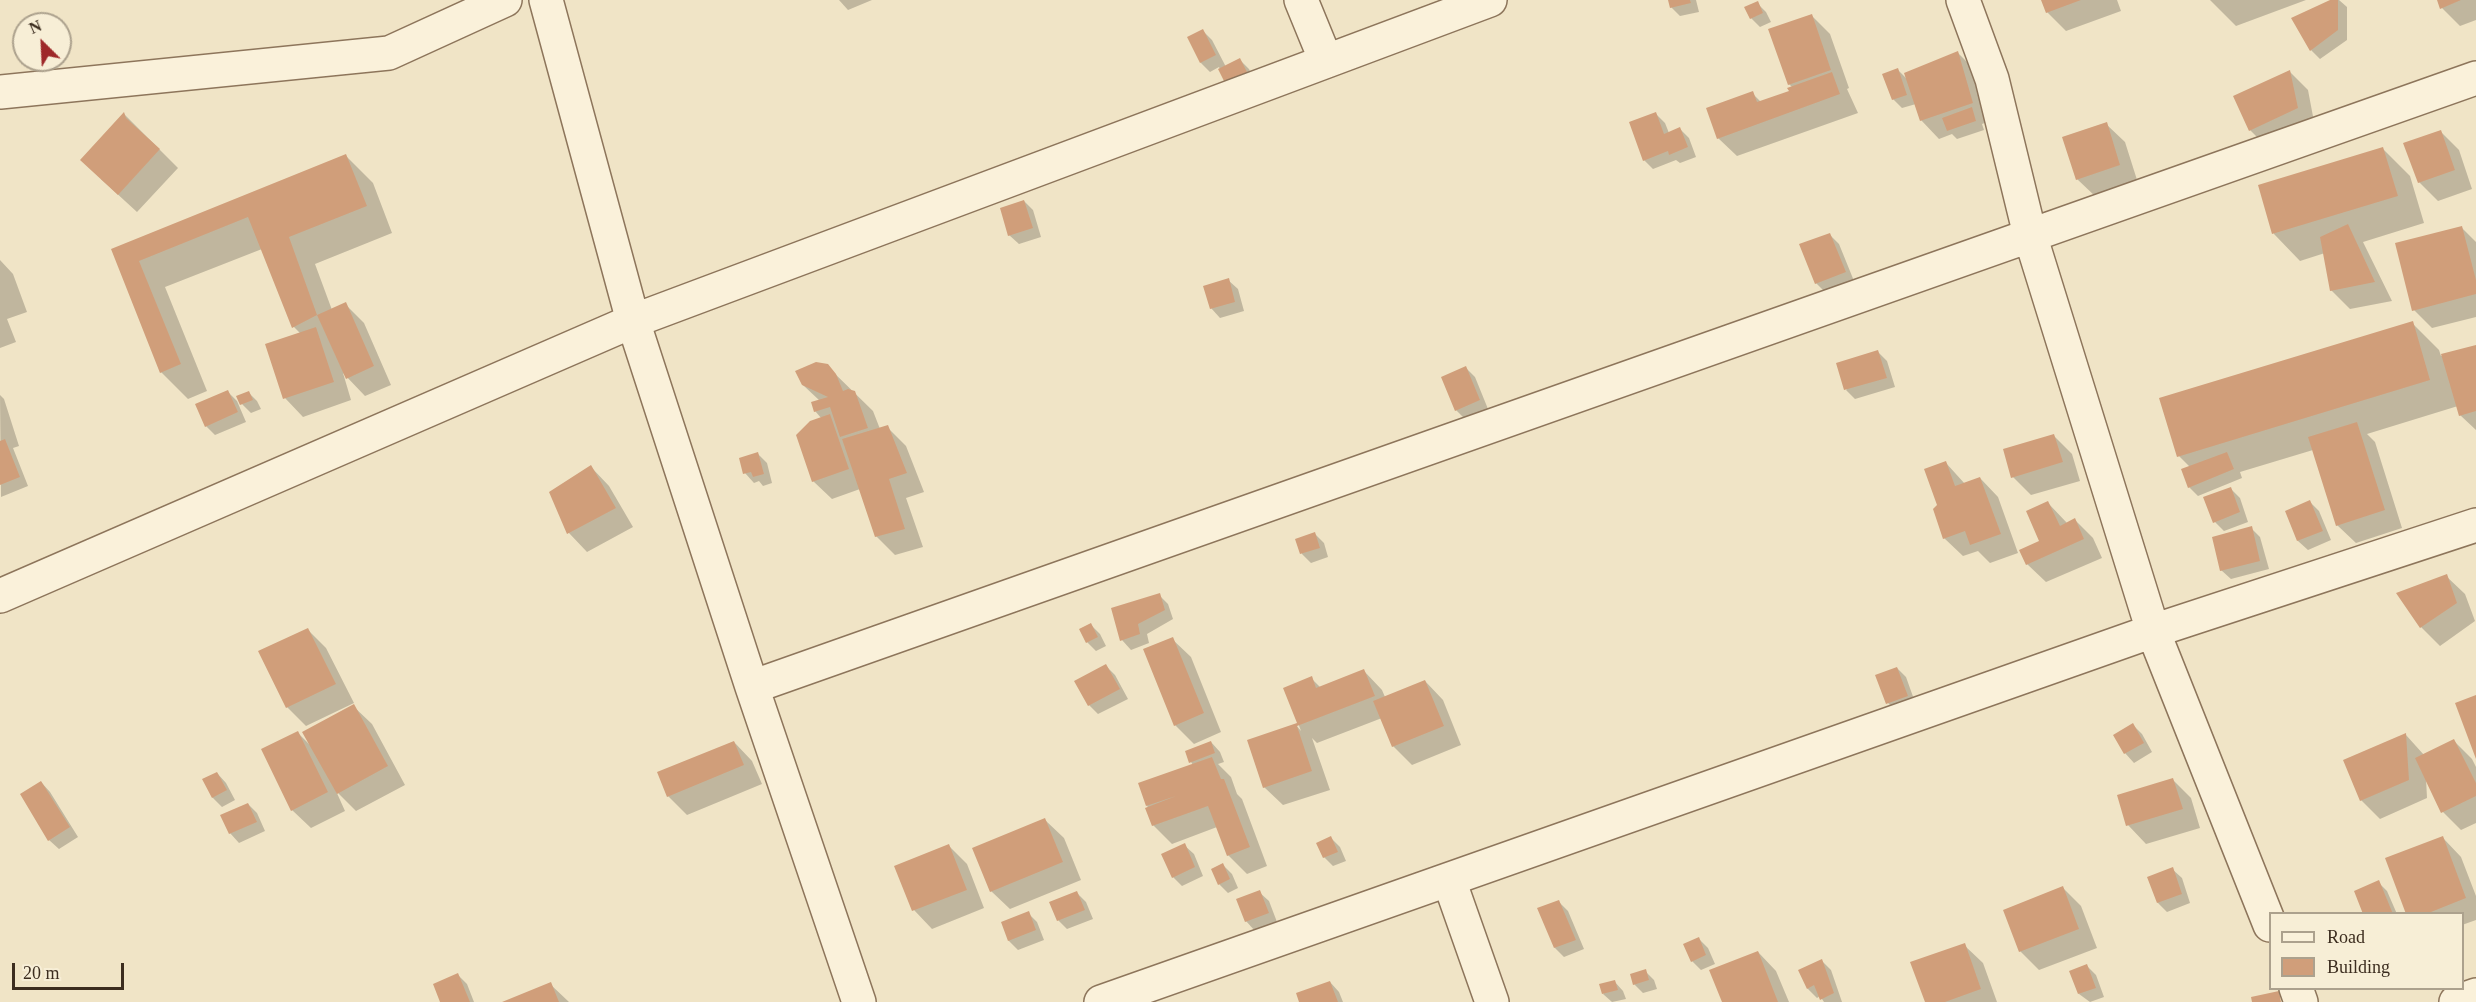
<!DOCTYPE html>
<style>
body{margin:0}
#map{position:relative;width:2476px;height:1002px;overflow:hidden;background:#f0e4c6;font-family:Georgia,serif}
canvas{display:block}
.legend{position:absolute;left:2269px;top:912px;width:195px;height:78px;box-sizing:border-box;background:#f7eed6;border:2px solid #aca18d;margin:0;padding:8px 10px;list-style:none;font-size:18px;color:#3c2d1f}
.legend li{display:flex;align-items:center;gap:12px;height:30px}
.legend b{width:30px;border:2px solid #aca18d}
.north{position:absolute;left:12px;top:12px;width:60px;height:60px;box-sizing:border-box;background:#f7eed6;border:2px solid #aca18d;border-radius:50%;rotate:336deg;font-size:16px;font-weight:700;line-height:24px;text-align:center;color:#3c2d1f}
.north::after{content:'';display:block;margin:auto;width:21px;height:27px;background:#9e2829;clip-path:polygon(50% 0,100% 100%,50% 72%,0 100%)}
.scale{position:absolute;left:12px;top:963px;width:112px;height:27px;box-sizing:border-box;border:3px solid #3c2d1f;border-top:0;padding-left:8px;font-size:18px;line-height:21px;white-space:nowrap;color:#3c2d1f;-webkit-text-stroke:4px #f7eed6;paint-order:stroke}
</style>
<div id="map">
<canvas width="2476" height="1002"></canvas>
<ul class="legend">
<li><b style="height:8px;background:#faf1da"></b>Road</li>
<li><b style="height:16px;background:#d09e7a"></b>Building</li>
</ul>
<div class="north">N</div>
<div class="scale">20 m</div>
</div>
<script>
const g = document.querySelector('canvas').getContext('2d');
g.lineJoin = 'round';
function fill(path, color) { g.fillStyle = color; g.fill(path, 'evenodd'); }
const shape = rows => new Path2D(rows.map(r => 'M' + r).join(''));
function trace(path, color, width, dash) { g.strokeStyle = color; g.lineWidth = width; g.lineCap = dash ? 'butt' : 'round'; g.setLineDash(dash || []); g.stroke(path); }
const shadow = shape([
 [872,0,848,10,839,0],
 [1670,0,1696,0,1699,12,1680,16,1671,7],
 [2043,0,2117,0,2121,11,2066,31,2047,12],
 [2210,0,2306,0,2236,26],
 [2334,0,2339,0,2347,7,2347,40,2320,59,2311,50],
 [2438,0,2476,0,2476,20,2460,26,2442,8],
 [1757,3,1766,12,1771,22,1760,27,1751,18],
 [1812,16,1830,34,1849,88,1847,89,1858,113,1737,156,1718,138,1752,93,1761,102,1792,92,1793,88,1789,84],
 [1203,31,1212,40,1226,67,1240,60,1249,69,1257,85,1228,86,1219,67,1210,72,1201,63,1189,37],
 [1958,53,1976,71,1990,121,1982,124,1984,130,1957,139,1952,134,1939,139,1921,120,1916,104,1902,108,1893,99,1898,70,1908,80],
 [2289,71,2308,90,2315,127,2269,149,2250,130,2235,97],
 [124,114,178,168,137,212,101,179],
 [1656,114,1665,123,1669,133,1680,129,1689,138,1696,157,1680,163,1676,160,1653,169,1644,160],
 [2106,124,2125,142,2138,183,2096,197,2077,179],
 [2440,131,2459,150,2472,189,2438,201,2419,182],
 [2383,149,2410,176,2424,223,2363,242,2392,301,2350,309,2331,290,2325,253,2300,261,2274,234,2259,186],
 [346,156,373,183,392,233,315,264,332,310,345,304,364,323,391,385,365,396,343,373,351,400,303,417,285,398,301,334,294,327,262,249,165,287,207,391,188,399,161,372,113,250],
 [1024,201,1033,210,1041,237,1019,244,1009,235],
 [2462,228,2476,242,2476,317,2432,328,2414,310],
 [1830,235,1839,244,1854,281,1825,292,1816,283],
 [0,260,13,274,27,312,7,319,16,342,0,348],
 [1228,280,1238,289,1244,311,1220,318,1211,308],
 [2412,323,2439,350,2441,356,2476,347,2476,430,2460,415,2458,406,2367,434,2375,442,2402,528,2356,543,2337,525,2313,450,2240,472,2242,478,2198,496,2189,487,2190,467,2179,456],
 [1878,352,1887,361,1895,387,1855,399,1846,390],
 [827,366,873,411,880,429,887,427,906,446,924,492,906,498,923,547,895,555,876,536,860,489,832,499,813,481,822,419,815,411,820,401,803,385],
 [1466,368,1475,377,1488,409,1465,419,1456,410],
 [228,392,237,401,246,422,215,435,206,426],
 [248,392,257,401,261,409,251,413,242,404],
 [0,395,4,399,19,446,13,448,28,486,1,497],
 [2054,436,2072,454,2080,481,2031,495,2013,477],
 [758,454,767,463,772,483,763,486,759,481,754,483,745,473],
 [1946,463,1965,484,1980,478,1998,497,2018,553,1990,563,1978,551,1963,556,1944,538,1939,505],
 [591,467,609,486,633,527,587,552,569,533,551,493],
 [2230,488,2240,498,2248,522,2224,531,2215,522],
 [2310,502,2319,511,2331,540,2308,550,2298,541,2287,512],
 [2048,503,2067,523,2075,520,2093,538,2102,558,2046,582,2027,564,2041,541],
 [2251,528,2260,537,2269,569,2231,579,2221,570],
 [1315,534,1324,543,1328,557,1311,563,1302,554,1297,540],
 [2446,576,2465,594,2475,621,2440,646,2421,627],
 [1159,595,1168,604,1173,619,1147,634,1149,643,1131,650,1122,640,1113,609],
 [1091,625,1100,634,1106,646,1096,651,1087,642],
 [308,630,326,648,354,703,306,726,287,707,260,652],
 [1172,639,1191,657,1221,732,1194,744,1175,725],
 [1106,666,1115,675,1128,699,1098,714,1089,705],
 [1897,668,1906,677,1916,705,1897,712,1888,703],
 [1364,671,1382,690,1385,697,1425,681,1443,700,1461,745,1412,765,1393,746,1382,718,1317,743,1312,738,1330,790,1283,805,1264,787,1296,725,1301,731,1285,688,1311,678,1321,688],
 [353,706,372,724,405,785,356,811,336,791,345,811,311,828,292,810,298,733,311,746],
 [2133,725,2142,734,2152,752,2134,763,2125,753,2115,736],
 [2406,735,2424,755,2454,741,2472,759,2476,767,2476,823,2461,830,2443,812,2426,778,2427,798,2380,819,2361,800],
 [734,742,752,761,762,784,687,815,668,796],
 [1211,742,1220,752,1224,762,1218,764,1231,777,1237,794,1242,799,1267,866,1247,874,1228,855,1217,827,1172,844,1153,825,1147,805,1193,765,1191,762],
 [217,773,226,783,235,800,222,807,213,798,204,780],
 [2173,780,2191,798,2200,828,2146,844,2128,825],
 [41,782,50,792,78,837,59,849,49,840,22,795],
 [248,804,257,813,265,831,239,843,230,833],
 [1045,820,1064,838,1081,880,1010,909,991,891],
 [1331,838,1340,847,1346,861,1333,866,1324,857],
 [2443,838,2461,857,2476,896,2476,920,2462,925,2462,914,2408,914],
 [1184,845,1194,854,1203,876,1182,886,1173,877],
 [949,846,967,864,984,908,932,929,914,910,896,867],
 [1223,865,1232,874,1238,888,1228,893,1219,884],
 [2172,869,2182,878,2190,903,2167,912,2158,903,2149,878],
 [2378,882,2387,891,2397,914,2365,914],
 [2063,888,2081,906,2097,948,2039,970,2020,951],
 [1259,892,1269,901,1277,922,1255,931,1246,921],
 [1077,893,1086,902,1093,919,1067,929,1058,920],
 [1559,902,1568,911,1584,949,1564,957,1555,948],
 [1028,913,1037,922,1044,940,1018,950,1009,941,1003,923],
 [1699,939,1708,948,1715,964,1701,970,1692,961],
 [1964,945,1983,963,1997,1002,1926,1002],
 [1758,952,1776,971,1789,1002,1723,1002],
 [1822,961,1831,970,1842,1002,1824,1002,1820,996,1817,998,1808,989,1800,971],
 [2087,966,2096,975,2104,997,2090,1002,2079,994],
 [1645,971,1654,980,1657,989,1643,993,1634,984],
 [458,975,467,984,474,1002,441,1002],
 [1614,981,1623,991,1626,999,1612,1002,1603,994],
 [1330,982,1339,992,1343,1002,1301,1002],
 [550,984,569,1002,506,1002]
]);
const building = shape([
 [1668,0,1690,0,1691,3,1670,8],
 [2041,0,2081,0,2046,13],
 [2330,0,2338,0,2338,30,2310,51,2291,18],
 [2437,0,2461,0,2440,9],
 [1758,1,1763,13,1750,19,1744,7],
 [1812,14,1831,70,1788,85,1768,29],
 [1203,29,1216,55,1200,63,1187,37],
 [1958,51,1973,103,1920,121,1904,73],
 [1240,58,1249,76,1227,87,1218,69],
 [1898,68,1907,95,1892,100,1882,74],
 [2290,70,2298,108,2249,131,2233,96],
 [1832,72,1840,94,1717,139,1706,108,1753,91,1757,102,1789,91,1787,88],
 [1972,107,1976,121,1947,131,1942,118],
 [124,112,126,118,160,149,118,195,80,160],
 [1656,112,1664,134,1680,127,1688,147,1669,155,1668,151,1643,161,1629,122],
 [2107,122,2120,165,2076,180,2062,137],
 [2441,130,2455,170,2418,183,2403,143],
 [2383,147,2398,196,2272,234,2258,185],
 [346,154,367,206,289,237,317,315,346,302,374,366,346,379,317,315,292,328,248,217,139,261,181,364,160,373,111,249],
 [1024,200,1033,228,1008,236,1000,208],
 [2348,224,2375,282,2330,291,2320,237],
 [2462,226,2476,280,2476,294,2412,311,2395,243],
 [1830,233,1846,272,1815,284,1799,244],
 [1229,278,1235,302,1210,309,1203,286],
 [2413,321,2430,380,2177,457,2159,398],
 [316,327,334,382,283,399,265,344],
 [2476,345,2476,411,2459,416,2441,354],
 [1878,350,1887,378,1844,390,1836,363],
 [816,362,828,364,836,374,843,391,848,389,855,391,868,428,840,437,830,407,814,412,811,402,828,397,802,385,795,371],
 [1466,366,1480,400,1455,411,1441,377],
 [228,390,238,412,205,427,195,404],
 [249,391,253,400,240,405,236,396],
 [830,414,849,469,812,482,796,435,810,421],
 [2357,422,2385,510,2336,526,2308,437],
 [888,425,907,473,889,479,905,529,875,537,842,439],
 [2054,434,2063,462,2011,478,2003,449],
 [5,439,20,477,0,485,0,441],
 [758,452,764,474,753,477,751,472,743,474,739,458],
 [2227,452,2234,469,2188,488,2181,469],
 [1946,461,1955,486,1980,477,2001,534,1970,545,1965,531,1943,539,1933,509,1937,505,1924,469],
 [591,465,616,508,567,534,549,492],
 [2231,487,2240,512,2213,523,2203,497],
 [2310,500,2323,531,2297,541,2285,511],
 [2048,501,2060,526,2075,518,2084,539,2026,565,2019,550,2039,541,2026,511],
 [2252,526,2260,561,2220,571,2212,537],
 [1315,532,1320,548,1300,554,1295,539],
 [2447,574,2457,603,2420,628,2396,593],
 [1160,593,1165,610,1138,624,1140,634,1120,641,1111,608],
 [1091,623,1098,637,1086,643,1079,629],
 [308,628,336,684,286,708,258,651],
 [1173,637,1204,713,1174,726,1143,649],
 [1106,664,1120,689,1088,706,1074,681],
 [1897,667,1908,696,1886,704,1875,675],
 [1364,669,1375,696,1297,726,1312,771,1263,788,1247,740,1297,723,1283,688,1312,676,1316,688],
 [1425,680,1444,726,1392,747,1373,701],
 [2476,695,2476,759,2455,703],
 [354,704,388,766,337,794,302,732],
 [2133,723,2144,743,2124,754,2113,735],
 [298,731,328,792,291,811,261,749],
 [2406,733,2409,780,2360,801,2343,760],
 [2454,739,2476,783,2476,796,2441,813,2415,758],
 [734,741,744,765,667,797,657,772],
 [1211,741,1215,753,1189,763,1185,751],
 [1212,757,1221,779,1224,779,1250,847,1227,856,1208,806,1152,826,1145,808,1176,796,1146,806,1138,783],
 [217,772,227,790,212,798,202,779],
 [2173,778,2183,809,2126,826,2117,795],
 [41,781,70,827,48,841,20,794],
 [248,803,257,822,229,834,220,815],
 [1045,818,1063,862,990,892,972,848],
 [1331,836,1338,852,1323,858,1316,843],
 [2443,836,2466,898,2426,914,2406,914,2385,858],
 [1185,843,1195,867,1172,878,1161,854],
 [949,844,967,890,912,911,894,866],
 [1223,863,1230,879,1218,885,1211,869],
 [2173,867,2182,894,2157,903,2147,877],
 [2379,880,2393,914,2363,914,2354,891],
 [2063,886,2079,929,2019,952,2003,910],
 [1260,890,1269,913,1245,922,1236,899],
 [1077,891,1085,910,1057,921,1049,902],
 [1559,900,1576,940,1554,948,1537,908],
 [1029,911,1036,930,1008,941,1001,922],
 [1699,937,1706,955,1691,962,1683,944],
 [1965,943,1981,989,1945,1002,1925,1002,1910,962],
 [1758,951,1778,1002,1722,1002,1709,970],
 [1822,959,1834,993,1820,1000,1814,985,1807,989,1798,970],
 [2087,964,2096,988,2078,994,2069,971],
 [1646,969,1649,980,1633,985,1630,974],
 [458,973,470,1002,440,1002,433,984],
 [1615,980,1618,990,1602,994,1599,984],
 [1330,981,1338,1002,1299,1002,1296,993],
 [551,982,559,1002,502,1002],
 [2279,991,2281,1002,2252,1002,2251,997]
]);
const minor = shape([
 [546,0,633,321,752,687,859,1002],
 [1301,0,1326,61],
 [1963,0,1992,79,2030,235,2153,631,2270,925],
 [0,92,389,53,505,0],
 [0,596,633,321,1490,0],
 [752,687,2476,78],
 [1449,880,1492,1002],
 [2296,988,2301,1002],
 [1101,1002,2153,631,2476,525],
 [2456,1002,2476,995]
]);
fill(shadow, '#0003');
fill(building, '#d09e7a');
trace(minor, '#8d755b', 36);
trace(minor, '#faf1da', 33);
</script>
